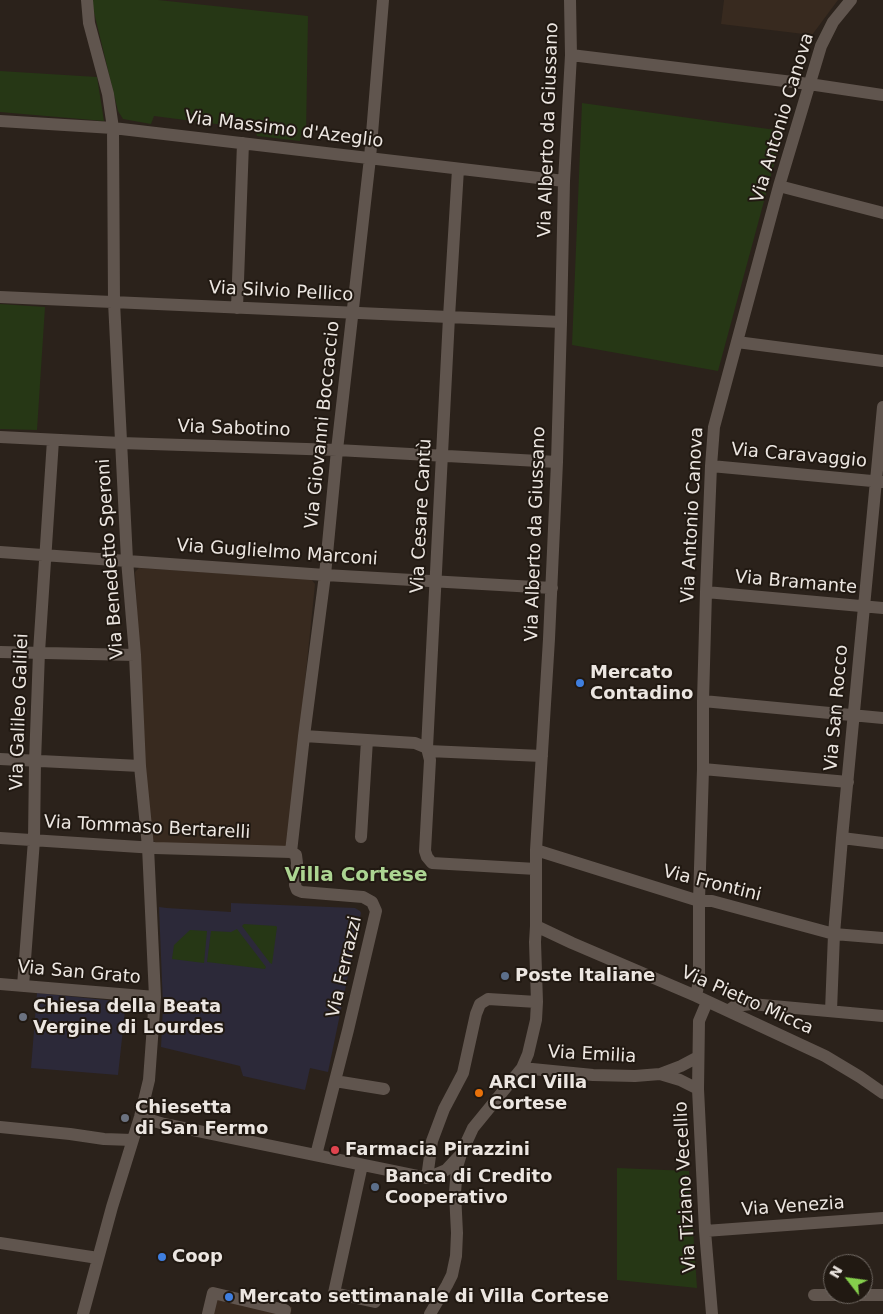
<!DOCTYPE html>
<meta charset="utf-8">
<style>
body{margin:0}
#map{position:relative;width:883px;height:1314px;overflow:hidden;background:#2b221b;font-family:"DejaVu Sans",sans-serif}
canvas{display:block}
.north{position:absolute;left:823px;top:1254px;width:50px;height:50px;box-sizing:border-box;background:#211912;border:1px solid #726b65;border-radius:50%;rotate:300deg;font-size:14px;font-weight:700;line-height:20px;text-align:center;color:#ece6e1}
.north::after{content:'';display:block;margin:auto;width:18px;height:22px;background:#85cf4c;clip-path:polygon(50% 0,100% 100%,50% 72%,0 100%)}
</style>
<div id="map">
<canvas width="883" height="1314"></canvas>
<div class="north">N</div>
</div>
<script>
const g = document.querySelector('canvas').getContext('2d');
g.lineJoin = 'round';
function fill(path, color) { g.fillStyle = color; g.fill(path, 'evenodd'); }
const shape = rows => new Path2D(rows.map(r => 'M' + r).join(''));
function trace(path, color, width, dash) { g.strokeStyle = color; g.lineWidth = width; g.lineCap = dash ? 'butt' : 'round'; g.setLineDash(dash || []); g.stroke(path); }
function label(font, color, halo, rows, align = 'center') {
  g.font = font + ' "DejaVu Sans",sans-serif'; g.lineWidth = 4; g.setLineDash([]); g.textBaseline = 'middle'; g.strokeStyle = halo; g.fillStyle = color; for (const [text, x, y, turn = 0] of rows) {
    g.save(); g.translate(x, y); g.rotate((+turn || 0) * Math.PI / 180); g.textAlign = isNaN(turn) ? turn : align; if (halo) g.strokeText(text, 0, 0); g.fillText(text, 0, 0); g.restore();
  }
}
const built = shape([
 [724,0,838,0,812,35,721,24],
 [139,568,311,579,315,584,288,848,156,843,148,836,135,572],
 [209,1287,292,1307,291,1314,202,1314]
]);
const education = shape([
 [231,903,355,908,360,911,361,913,328,1072,310,1068,305,1090,243,1076,240,1066,161,1047,163,1006,159,907,167,908,231,912],
 [37,993,126,1002,118,1075,31,1068]
]);
const green = shape([
 [91,0,158,0,308,16,306,134,301,135,300,141,257,136,255,129,154,116,151,124,123,119,118,111],
 [0,71,97,77,104,121,0,112],
 [582,103,783,131,718,371,572,345],
 [0,304,45,307,37,430,0,429],
 [244,924,276,926,277,927,272,964,270,963,242,926],
 [237,929,266,967,265,969,207,962,211,931,231,932],
 [190,930,207,931,204,963,172,959,174,945],
 [617,1168,689,1171,697,1288,617,1280]
]);
const minor = shape([
 [571,55,809,84,883,95],
 [0,121,113,128,564,181],
 [458,169,449,317,427,748,430,760,425,851,427,857,432,863,536,869],
 [779,186,883,213],
 [0,297,561,322],
 [237,308,243,143],
 [737,342,883,361],
 [0,437,121,443,337,450,557,462],
 [711,466,883,482],
 [0,552,325,575,552,588],
 [706,592,883,608],
 [0,652,135,655],
 [703,701,883,718],
 [304,736,415,743,427,748],
 [428,751,542,756],
 [0,759,140,766],
 [703,769,848,782],
 [361,837,367,740],
 [0,838,155,848,291,852],
 [842,838,883,843],
 [536,850,699,901,712,901,834,934,883,938],
 [291,852,304,736,325,575,337,450,370,158,383,0],
 [291,852,296,855,297,863,295,885,297,890,302,892,363,897,372,902,376,911,348,1030,316,1155],
 [536,926,572,943,696,996,825,1056,860,1077,883,1093],
 [0,984,155,997],
 [23,986,34,840,35,762,39,652,53,440],
 [696,996,699,981,699,901,703,769,703,701,706,592,711,466,714,427,779,186,821,46,833,22,851,0],
 [707,1002,699,1021,698,1089,705,1231,712,1314],
 [728,1011,735,1006,751,1004,883,1016],
 [831,1011,834,934,842,838,883,407],
 [522,1068,593,1075,635,1076,660,1074,680,1080,698,1089],
 [660,1074,681,1066,698,1057],
 [335,1081,384,1089],
 [140,1117,164,1124,427,1178,446,1170,461,1154,473,1128,522,1068,528,1054,536,1020,537,1002,535,942,536,926,536,850,549,639,557,462,561,322,564,181,571,55,570,0],
 [0,1127,70,1134,104,1139,132,1140],
 [362,1165,334,1293,375,1302],
 [427,1178,432,1141,444,1109,463,1073,476,1014,480,1004,488,999,537,1002],
 [705,1231,883,1218],
 [0,1243,98,1258],
 [814,1295,883,1295],
 [83,1314,112,1207,140,1117,149,1080,155,997,148,847,140,766,135,655,127,560,114,302,113,128,108,94,89,23,87,0],
 [208,1314,213,1293,285,1310,284,1314],
 [430,1314,447,1285,452,1275,456,1256,457,1233,455,1193,457,1167,461,1154]
]);
const markers = [
 [580,683,5,"#3f7fe0"],
 [505,976,5,"#5c6f8a"],
 [23,1017,5,"#6b7280"],
 [479,1093,5,"#e8710a"],
 [125,1118,5,"#6b7280"],
 [335,1150,5,"#e0444e"],
 [375,1187,5,"#5c6f8a"],
 [162,1257,5,"#3f7fe0"],
 [229,1297,5,"#3f7fe0"]
];
const streetNames = [
 ["Via Antonio Canova",783,118,-73],
 ["Via Massimo d'Azeglio",284,130,7],
 ["Via Alberto da Giussano",549,130,-88],
 ["Via Silvio Pellico",281,292,3],
 ["Via Giovanni Boccaccio",323,425,-84],
 ["Via Sabotino",234,429,2],
 ["Via Caravaggio",799,456,5],
 ["Via Antonio Canova",693,515,-87],
 ["Via Cesare Cantù",422,516,-87],
 ["Via Alberto da Giussano",536,534,-88],
 ["Via Guglielmo Marconi",277,553,4],
 ["Via Benedetto Speroni",111,559,-94],
 ["Via Bramante",796,583,5],
 ["Via San Rocco",837,708,-85],
 ["Via Galileo Galilei",20,712,-88],
 ["Via Tommaso Bertarelli",147,828,3],
 ["Via Frontini",712,884,14],
 ["Via Ferrazzi",345,967,-77],
 ["Via San Grato",79,973,5],
 ["Via Pietro Micca",747,1001,24],
 ["Via Emilia",592,1055,3],
 ["Via Tiziano Vecellio",686,1187,-93],
 ["Via Venezia",793,1207,-4]
];
const poiNames = [
 ["Mercato",590,673],
 ["Contadino",590,694],
 ["Poste Italiane",515,976],
 ["Chiesa della Beata",33,1007],
 ["Vergine di Lourdes",33,1028],
 ["ARCI Villa",489,1083],
 ["Cortese",489,1104],
 ["Chiesetta",135,1108],
 ["di San Fermo",135,1129],
 ["Farmacia Pirazzini",345,1150],
 ["Banca di Credito",385,1177],
 ["Cooperativo",385,1198],
 ["Coop",172,1257],
 ["Mercato settimanale di Villa Cortese",239,1297]
];
const quarterNames = [
 ["Villa Cortese",356,876]
];
fill(built, '#382a1f');
fill(education, '#2c2939');
fill(green, '#263715');
trace(minor, '#60554e', 12);
for (const [x, y, r, color] of markers) { const dot = new Path2D(); dot.arc(x, y, r, 0, 2 * Math.PI); g.fillStyle = color; g.fill(dot); trace(dot, '#211912', 2); }
label('18px', '#ece6e1', '#211912', streetNames);
label('bold 18px', '#ece6e1', '#211912', poiNames, 'left');
label('bold 20px', '#acd592', '#211912', quarterNames);
</script>
